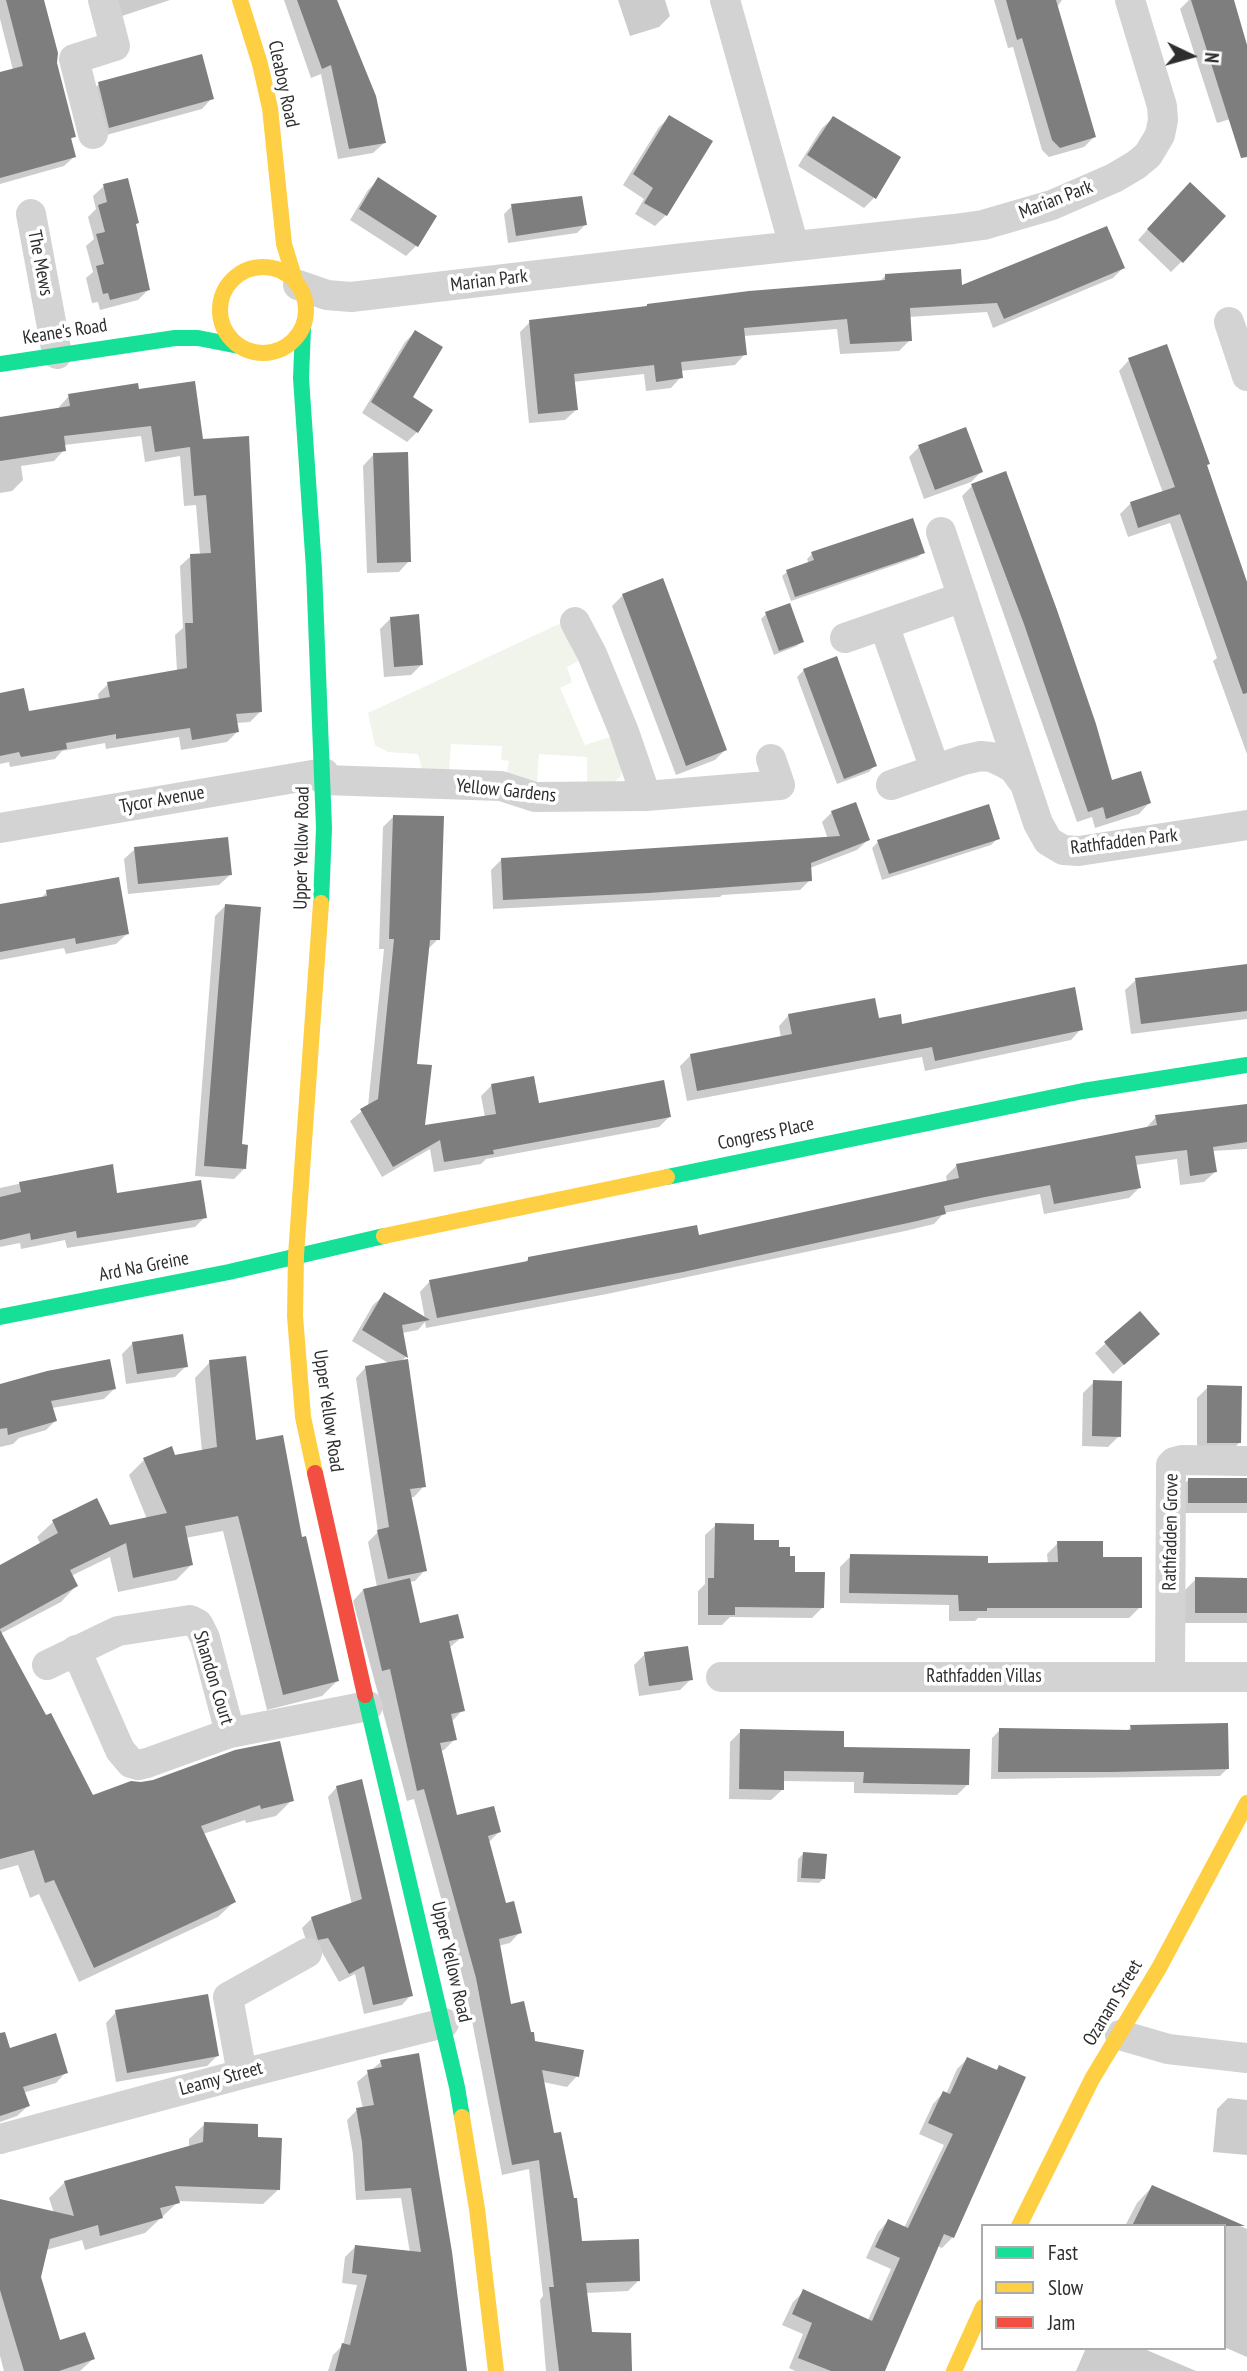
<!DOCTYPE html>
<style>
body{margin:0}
#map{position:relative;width:1247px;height:2371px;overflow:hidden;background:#fff;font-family:"PT Sans Narrow",sans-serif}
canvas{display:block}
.legend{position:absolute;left:981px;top:2224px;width:245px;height:126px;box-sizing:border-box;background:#fff;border:2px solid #ababab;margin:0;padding:9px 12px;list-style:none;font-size:21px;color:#2e2e2e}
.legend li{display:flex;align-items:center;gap:14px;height:35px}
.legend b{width:35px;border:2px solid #ababab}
.north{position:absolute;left:1156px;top:21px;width:70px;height:70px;-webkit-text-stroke:5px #fff;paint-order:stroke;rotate:95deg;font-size:19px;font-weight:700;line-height:28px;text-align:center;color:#2e2e2e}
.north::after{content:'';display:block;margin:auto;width:24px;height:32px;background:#2e2e2e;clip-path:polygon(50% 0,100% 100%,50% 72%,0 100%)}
</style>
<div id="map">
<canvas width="1247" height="2371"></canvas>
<ul class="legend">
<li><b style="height:9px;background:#16e098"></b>Fast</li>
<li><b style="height:9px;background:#ffcf43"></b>Slow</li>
<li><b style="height:9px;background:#f24e42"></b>Jam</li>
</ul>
<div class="north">N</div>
</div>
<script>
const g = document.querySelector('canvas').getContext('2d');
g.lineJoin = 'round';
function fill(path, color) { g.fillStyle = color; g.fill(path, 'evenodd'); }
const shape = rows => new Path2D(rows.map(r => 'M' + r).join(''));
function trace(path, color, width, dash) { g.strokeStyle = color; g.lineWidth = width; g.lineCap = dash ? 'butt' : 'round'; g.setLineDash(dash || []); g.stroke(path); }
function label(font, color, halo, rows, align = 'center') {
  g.font = font + ' "PT Sans Narrow",sans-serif'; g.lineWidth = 7; g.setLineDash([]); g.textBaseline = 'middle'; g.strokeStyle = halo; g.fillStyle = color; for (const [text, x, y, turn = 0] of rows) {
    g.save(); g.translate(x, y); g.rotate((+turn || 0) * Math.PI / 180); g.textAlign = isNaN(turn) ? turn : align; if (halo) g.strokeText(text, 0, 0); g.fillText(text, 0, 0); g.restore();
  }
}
const green = shape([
 [559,624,580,660,567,667,572,682,560,688,585,745,610,737,622,767,621,776,612,784,587,783,587,757,539,754,537,782,506,776,509,761,501,760,502,746,451,744,449,770,422,769,418,754,388,752,375,745,368,713]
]);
const shadow = shape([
 [0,0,42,0,74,136,70,140,74,157,64,166,0,184,0,73,13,70,0,19],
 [107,0,170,0,113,19],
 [284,0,336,0,384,143,373,153,338,159,321,74,311,78],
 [618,0,665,0,670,16,659,27,630,36],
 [994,0,1062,0,1057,7,1094,137,1084,147,1049,157,1042,150,1013,47,1008,48],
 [1189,0,1232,0,1247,51,1247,114,1217,123,1180,9],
 [99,84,212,98,202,109,99,137,88,95],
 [670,117,666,215,655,226,635,214,644,199,623,185,659,127],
 [833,118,874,198,864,208,798,166,822,128],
 [379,179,417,245,406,256,350,220,368,190],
 [104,186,135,225,148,290,138,300,100,310,98,302,92,303,86,278,93,272,86,246,94,239,88,217,96,209,93,196],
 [1179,195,1182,261,1171,272,1138,240],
 [512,206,585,225,577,233,508,243,504,214],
 [1123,268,1113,278,993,328,987,312,909,317,910,340,899,351,840,354,837,329,743,336,745,354,735,365,680,371,681,377,671,388,646,391,644,374,573,382,576,410,565,420,529,423,520,332,530,322,644,308,647,305,879,282,885,276,961,287],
 [415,332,411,397,417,432,407,442,362,413,405,342],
 [1129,360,1206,466,1247,586,1247,754,1213,661,1217,658,1170,523,1128,537,1120,514,1131,503,1163,493,1119,371],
 [138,391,202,440,260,712,250,722,236,723,237,732,227,742,181,750,179,737,106,749,105,743,62,751,55,759,10,767,9,762,0,764,0,694,27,713,99,701,98,694,108,684,177,671,175,635,183,628,180,566,191,556,200,555,196,505,184,506,180,456,145,462,141,436,64,445,64,450,54,461,21,466,23,480,12,491,0,493,0,419,59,410,59,407,69,396],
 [919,447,981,472,971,482,924,499,909,457],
 [373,455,409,561,399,572,367,573,363,466],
 [972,486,1111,783,1149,803,1139,814,1095,828,1092,817,1077,822,962,496],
 [923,552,918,557,791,601,782,576,787,572,809,564,807,559,812,554],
 [623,595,725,750,715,760,676,775,612,606],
 [789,605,802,641,797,646,774,655,761,619,766,614],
 [391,618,422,664,411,675,384,677,380,629],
 [804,670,875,765,869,772,837,784,797,677],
 [832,812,868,840,857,850,810,868,810,880,800,890,722,895,720,897,493,909,491,870,501,860,828,839,822,822],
 [394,816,438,939,427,950,415,1065,423,1127,485,1117,481,1096,491,1086,538,1105,669,1117,659,1127,486,1159,481,1164,434,1172,430,1149,382,1177,350,1121,368,1106,384,949,379,949,383,827],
 [998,838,991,845,882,880,872,848,878,842],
 [135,849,230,875,219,885,128,894,124,859],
 [47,892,127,934,116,944,66,954,64,948,0,960,0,906,40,899],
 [225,906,240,1146,244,1169,234,1179,195,1176,215,916],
 [1247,967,1247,1019,1131,1034,1125,990,1136,980],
 [789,1015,877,1020,901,1026,1081,1029,1071,1040,925,1071,922,1057,687,1101,680,1066,691,1055,781,1038,779,1026],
 [1247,1105,1247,1149,1212,1151,1215,1172,1204,1182,1180,1185,1177,1159,1135,1165,1140,1187,1129,1198,1044,1214,1040,1194,944,1213,934,1224,905,1231,607,1294,426,1328,425,1322,418,1330,402,1333,406,1357,400,1362,424,1486,414,1497,410,1497,425,1570,415,1581,409,1582,419,1625,462,1637,449,1648,463,1710,452,1721,455,1739,444,1750,440,1751,456,1818,499,1832,488,1843,504,1906,520,1932,510,1943,498,1946,510,2006,533,2042,577,2076,567,2087,543,2082,553,2135,580,2243,639,2280,628,2291,586,2293,590,2334,630,2371,546,2371,540,2300,543,2296,529,2169,502,2175,466,1990,414,1799,407,1801,353,1601,363,1590,377,1587,368,1542,378,1532,356,1378,366,1367,390,1364,352,1341,373,1305,384,1295,425,1319,420,1292,430,1281,523,1264,529,1258,698,1237,947,1182,946,1176,957,1165,1146,1128,1156,1117],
 [82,1170,116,1195,205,1217,195,1227,67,1248,65,1240,21,1249,20,1243,0,1247,0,1188],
 [133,1343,186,1366,175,1377,126,1384,122,1354],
 [1106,1343,1147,1344,1113,1374,1095,1353],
 [210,1362,254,1442,300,1539,337,1681,322,1696,267,1710,223,1531,185,1538,191,1565,176,1580,118,1592,110,1557,71,1576,76,1586,61,1602,0,1634,92,1797,292,1800,276,1816,246,1823,245,1820,203,1834,234,1902,218,1917,79,1982,39,1894,30,1898,18,1865,0,1870,0,1567,41,1545,37,1537,53,1522,109,1527,147,1519,129,1475,144,1460,202,1452,195,1378],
 [1094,1382,1119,1436,1108,1447,1082,1446,1083,1393],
 [0,1386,114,1389,104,1399,52,1408,55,1421,46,1430,19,1438,13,1444,0,1447],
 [1208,1387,1239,1443,1229,1453,1197,1453,1197,1398],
 [1189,1479,1247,1480,1247,1513,1178,1513,1179,1490],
 [716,1525,752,1542,793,1573,823,1607,812,1618,730,1617,722,1625,698,1625,698,1591,705,1584,705,1535],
 [1058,1543,1102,1559,1140,1607,1129,1618,978,1618,975,1621,949,1621,949,1605,840,1603,840,1567,851,1556,986,1565,1048,1564,1047,1554],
 [1196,1579,1247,1580,1247,1623,1185,1623,1185,1590],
 [645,1654,691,1679,680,1690,639,1696,634,1665],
 [1131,1727,1228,1768,1220,1776,991,1779,992,1738,1000,1730,1127,1731],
 [741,1731,842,1749,968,1784,957,1795,854,1793,854,1782,782,1781,782,1790,771,1800,729,1799,730,1742],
 [337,1787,411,1995,402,2005,364,2014,355,1974,339,1982,319,1947,309,1949,302,1928,312,1918,352,1905,328,1797],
 [803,1854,824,1878,819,1883,797,1882,798,1859],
 [116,2012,218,2055,207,2066,116,2082,106,2023],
 [0,2053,66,2072,56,2083,23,2093,28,2106,17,2116,0,2122],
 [967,2059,995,2071,999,2067,953,2237,942,2248,937,2246,882,2371,795,2371,789,2368,803,2334,782,2325,793,2302,803,2292,868,2320,891,2269,866,2258,878,2232,888,2221,904,2228,944,2145,919,2134,933,2104,943,2093,946,2094,957,2069],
 [381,2062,466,2371,328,2371,333,2355,343,2345,357,2285,342,2283,345,2257,355,2247,410,2253,401,2198,356,2200,353,2154,347,2120,357,2110,363,2109,357,2082],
 [1228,2098,1247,2100,1247,2155,1213,2152,1217,2109],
 [205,2124,256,2138,279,2189,263,2204,179,2201,145,2233,85,2250,82,2240,46,2250,40,2277,59,2342,93,2359,80,2371,4,2371,0,2356,0,2200,54,2213,49,2198,65,2182,189,2148,189,2139],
 [1152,2187,1247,2229,1247,2357,1224,2347,1224,2226,1125,2226,1137,2203],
 [1086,2348,1142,2348,1196,2371,1076,2371]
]);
const building = shape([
 [6,0,44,0,58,53,57,63,76,137,71,138,76,157,0,178,0,72,23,66],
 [297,0,337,0,376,96,386,143,349,149,331,65,322,69],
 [1006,0,1056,0,1096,137,1060,148,1052,140,1022,38,1017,40],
 [1191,0,1234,0,1247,45,1247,157,1241,158],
 [202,54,214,99,109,128,98,82],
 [669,115,713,141,667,216,644,203,653,188,633,174],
 [833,116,901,157,876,199,807,155],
 [378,177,437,216,418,247,359,209],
 [128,178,139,223,136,224,150,290,110,300,108,293,103,294,96,266,104,264,96,234,105,232,98,205,107,202,103,184],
 [1190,182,1226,216,1183,263,1147,229],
 [582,196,587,225,516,236,511,204],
 [1107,226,1125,268,1004,319,997,303,910,308,912,341,850,344,847,319,744,328,747,355,681,362,683,378,656,382,654,365,574,374,578,410,538,414,529,320,647,306,647,304,749,291,885,280,885,274,961,269,962,285],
 [415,330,443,347,413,397,433,410,418,433,371,402],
 [1167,344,1210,464,1207,465,1247,582,1247,693,1243,694,1180,514,1138,528,1130,502,1175,487,1128,358],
 [195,381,203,439,249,436,262,712,236,714,239,732,192,740,190,728,116,739,116,734,66,743,67,749,21,757,19,752,0,756,0,693,24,688,29,711,110,697,107,682,187,668,185,623,193,623,190,554,211,553,206,495,194,496,190,447,155,452,151,426,64,436,66,451,0,461,0,417,70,406,68,394,138,383,139,389],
 [966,427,983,472,935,490,918,445],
 [408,452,411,562,377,563,373,453],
 [1006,471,1057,610,1096,724,1112,780,1141,771,1151,803,1106,819,1103,807,1088,812,1024,624,971,484],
 [913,518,925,553,795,597,786,570,814,560,811,552],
 [663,578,727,750,686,766,622,594],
 [790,603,804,642,779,651,765,612],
 [419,614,423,665,394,667,390,617],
 [837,656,877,766,844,779,803,669],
 [856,802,870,840,811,863,812,881,649,893,503,900,501,858,840,836,831,811],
 [989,804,1000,839,889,874,877,840],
 [393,815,444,816,440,940,430,940,417,1064,432,1065,425,1125,496,1114,491,1084,534,1076,539,1103,664,1080,671,1117,493,1150,494,1154,444,1162,440,1140,393,1167,360,1109,378,1099,394,939,389,939],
 [228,837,232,875,138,884,134,847],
 [119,877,129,934,76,944,75,938,0,952,0,904,47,896,46,890],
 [225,904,261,907,242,1144,248,1145,246,1169,204,1166],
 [1247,964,1247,1011,1141,1024,1135,978],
 [1075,987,1083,1030,935,1061,932,1047,697,1091,690,1054,792,1034,788,1014,875,998,879,1018,901,1014,902,1024],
 [1247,1104,1247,1142,1213,1147,1217,1172,1190,1176,1187,1150,1135,1156,1141,1188,1054,1204,1050,1185,985,1197,944,1206,946,1214,917,1221,683,1272,437,1318,429,1280,528,1261,528,1257,697,1225,699,1235,959,1178,956,1164,1157,1125,1155,1115],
 [113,1164,117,1193,201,1180,207,1218,77,1238,76,1231,31,1240,30,1233,0,1240,0,1197,21,1192,19,1182],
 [384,1292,430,1320,402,1325,408,1358,362,1330],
 [1140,1311,1160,1334,1124,1365,1104,1342],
 [183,1334,188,1367,137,1374,132,1342],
 [246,1356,256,1440,283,1435,302,1537,306,1536,339,1681,283,1695,238,1516,185,1526,193,1565,133,1578,126,1543,70,1570,78,1586,0,1629,0,1565,58,1533,52,1520,97,1498,110,1525,167,1513,143,1458,172,1446,175,1455,217,1447,209,1360],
 [110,1359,116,1389,51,1401,57,1421,8,1435,7,1428,0,1429,0,1384,47,1371],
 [408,1359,426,1487,410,1489,427,1571,388,1579,377,1530,389,1527,365,1366],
 [1093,1380,1122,1381,1121,1437,1092,1436],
 [1207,1385,1242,1386,1241,1443,1207,1443],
 [1188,1478,1247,1478,1247,1503,1188,1503],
 [715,1523,754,1524,754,1540,779,1540,779,1547,790,1547,790,1556,795,1556,795,1572,825,1572,824,1608,735,1607,735,1615,708,1615,708,1578,714,1578],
 [1057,1541,1103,1541,1103,1557,1142,1557,1142,1608,987,1608,987,1611,959,1611,958,1595,849,1593,850,1554,988,1556,988,1563,1058,1562],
 [1195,1577,1247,1578,1247,1613,1195,1613],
 [410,1578,420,1623,458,1614,464,1638,449,1641,465,1711,451,1714,457,1740,440,1743,457,1815,494,1806,501,1832,488,1836,506,1903,514,1901,522,1933,499,1939,511,2004,524,2001,531,2032,534,2032,535,2041,584,2050,579,2077,542,2070,554,2133,561,2132,574,2198,577,2198,582,2241,639,2239,640,2281,586,2283,592,2332,631,2333,632,2371,559,2371,549,2287,554,2287,539,2160,512,2165,476,1978,424,1789,417,1791,390,1669,382,1671,363,1589],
 [0,1630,46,1715,51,1713,93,1795,131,1781,141,1782,153,1780,235,1750,280,1741,294,1801,261,1809,260,1805,201,1826,236,1902,94,1968,54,1880,45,1883,34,1850,0,1859],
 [688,1646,693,1680,649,1686,644,1652],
 [1228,1723,1229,1769,1112,1772,998,1772,999,1728,1131,1730,1130,1725],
 [740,1729,844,1731,844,1747,970,1749,969,1785,863,1783,864,1772,784,1771,784,1790,739,1789],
 [362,1779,413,1996,373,2005,364,1966,349,1974,328,1938,318,1940,311,1917,362,1899,336,1786],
 [803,1852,827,1854,825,1879,801,1878],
 [208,1994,219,2056,127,2073,115,2010],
 [5,2032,10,2048,56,2033,68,2073,23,2087,30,2106,0,2116,0,2033],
 [419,2053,452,2252,467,2371,335,2371,342,2343,350,2345,367,2275,352,2273,355,2245,421,2252,411,2188,365,2191,362,2142,356,2108,374,2105,367,2070,382,2067,380,2060],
 [967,2057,997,2070,999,2065,1026,2077,954,2238,944,2234,885,2371,831,2371,798,2358,812,2323,792,2314,803,2289,872,2321,900,2258,875,2247,888,2219,908,2228,953,2134,928,2123,943,2091,950,2094],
 [204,2122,258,2124,258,2137,282,2138,280,2190,175,2186,180,2203,160,2208,163,2218,100,2236,98,2225,50,2239,41,2277,60,2340,85,2332,95,2359,59,2371,24,2371,0,2290,0,2199,74,2216,64,2181,203,2142],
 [1152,2185,1245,2226,1132,2226]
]);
const street = shape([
 [725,0,794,246],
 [93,134,74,59,115,46,103,0],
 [31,214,57,354],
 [298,285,327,295,351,297,684,258,954,229,983,225,1052,205,1114,178,1136,165,1148,155,1160,135,1163,120,1162,106,1130,0],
 [1229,322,1247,376],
 [941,532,1038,823,1048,841,1063,850,1079,851,1247,825],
 [575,622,592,654,624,732,646,796],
 [884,625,935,769],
 [845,638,963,597],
 [324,780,501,786,535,797,646,796,780,785,771,759],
 [891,785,963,760,981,756,991,757,1006,764,1013,768,1024,783],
 [0,828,324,773],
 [76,1650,120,1750,131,1763,138,1765,147,1763,230,1733],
 [47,1665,118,1631,190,1620,198,1624,205,1638,230,1733,368,1706],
 [721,1677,1247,1677],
 [1170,1677,1171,1465,1174,1462,1182,1460,1247,1461],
 [1120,2035,1168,2049,1247,2058],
 [242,2074,228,1997,307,1953],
 [0,2139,242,2074,444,2023]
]);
const fast = shape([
 [303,328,301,378,314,569,324,828,321,903],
 [0,364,175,338,198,338,239,346],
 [667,1177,1083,1091,1247,1065],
 [0,1317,229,1272,384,1236],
 [365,1695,457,2087,462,2117]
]);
const slow = shape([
 [240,0,260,64,270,108,284,244,295,280],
 '220 310a43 43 0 1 1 86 0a43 43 0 1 1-86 0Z',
 [384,1236,667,1177],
 [315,1473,303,1417,295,1316,296,1255,321,903],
 [462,2117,477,2209,496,2371],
 [1019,2226,1092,2079,1159,1968,1247,1803],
 [954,2371,983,2307]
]);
const jam = shape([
 [315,1473,365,1695]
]);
const streetNames = [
 ["Cleaboy Road",283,84,78],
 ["Marian Park",1056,200,-21],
 ["The Mews",40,263,79],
 ["Marian Park",489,281,-7],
 ["Keane's Road",65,332,-9],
 ["Yellow Gardens",506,791,6],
 ["Tycor Avenue",162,800,-10],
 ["Rathfadden Park",1124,842,-7],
 ["Upper Yellow Road",302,848,-89],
 ["Congress Place",766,1134,-12],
 ["Ard Na Greine",144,1267,-11],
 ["Upper Yellow Road",328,1411,82],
 ["Rathfadden Grove",1171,1532,-89],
 ["Rathfadden Villas",984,1677],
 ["Shandon Court",213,1678,73],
 ["Upper Yellow Road",451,1962,77],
 ["Ozanam Street",1113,2003,-59],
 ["Leamy Street",221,2079,-15]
];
fill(green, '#f0f4eb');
fill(shadow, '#0003');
fill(building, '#7e7e7e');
trace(street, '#d3d3d3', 30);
trace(fast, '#16e098', 16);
trace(slow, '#ffcf43', 16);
trace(jam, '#f24e42', 16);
label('19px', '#2e2e2e', '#fff', streetNames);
</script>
